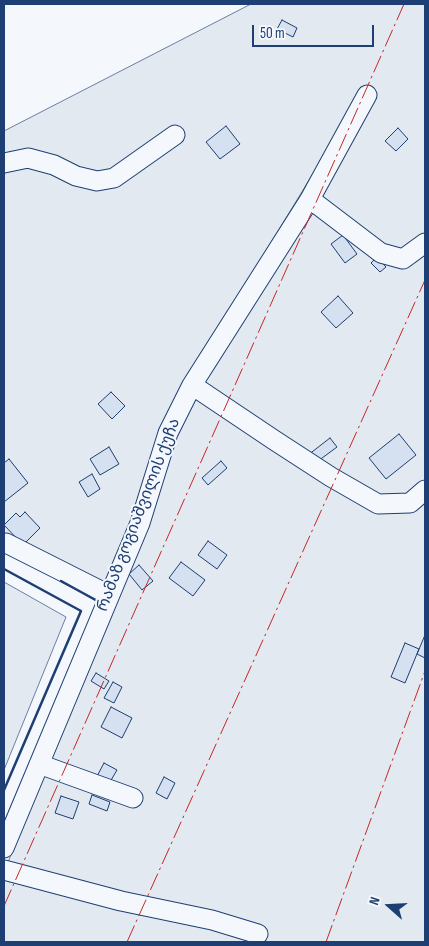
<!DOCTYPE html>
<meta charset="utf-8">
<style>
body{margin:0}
#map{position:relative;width:429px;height:946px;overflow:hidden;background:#f4f7fb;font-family:"Sofia Sans Condensed",sans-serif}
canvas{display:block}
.frame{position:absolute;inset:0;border:5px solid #1d3f73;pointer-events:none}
.north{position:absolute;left:364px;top:881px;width:50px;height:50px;-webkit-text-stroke:4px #f4f7fb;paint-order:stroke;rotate:289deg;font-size:14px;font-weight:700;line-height:20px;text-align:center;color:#1d3f73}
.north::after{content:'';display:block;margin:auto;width:18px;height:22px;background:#1d3f73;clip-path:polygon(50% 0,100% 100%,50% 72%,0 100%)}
.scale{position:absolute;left:252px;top:25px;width:122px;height:22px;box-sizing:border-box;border:2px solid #1d3f73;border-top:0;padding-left:6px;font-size:15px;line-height:18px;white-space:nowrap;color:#1d3f73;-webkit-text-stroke:4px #f4f7fb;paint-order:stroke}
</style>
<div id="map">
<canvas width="429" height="946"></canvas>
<div class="frame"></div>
<div class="north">N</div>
<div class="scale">50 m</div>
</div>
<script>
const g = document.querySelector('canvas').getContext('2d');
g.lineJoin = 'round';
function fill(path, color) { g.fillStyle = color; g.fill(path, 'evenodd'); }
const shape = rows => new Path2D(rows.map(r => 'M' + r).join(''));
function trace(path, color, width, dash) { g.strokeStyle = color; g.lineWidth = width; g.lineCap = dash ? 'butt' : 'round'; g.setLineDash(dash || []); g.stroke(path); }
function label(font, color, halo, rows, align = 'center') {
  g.font = font + ' "Sofia Sans Condensed","Noto Sans Georgian",sans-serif'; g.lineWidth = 4; g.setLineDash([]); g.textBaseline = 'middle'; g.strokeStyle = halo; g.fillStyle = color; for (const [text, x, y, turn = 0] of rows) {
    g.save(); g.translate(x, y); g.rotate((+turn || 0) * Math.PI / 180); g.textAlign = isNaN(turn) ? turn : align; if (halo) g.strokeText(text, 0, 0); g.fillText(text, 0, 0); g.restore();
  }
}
const green = shape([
 [251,4,425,4,425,942,4,942,4,872,112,604,4,547,4,131,251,4],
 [314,172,328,186,260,284,247,282,314,172],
 [4,582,66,617,4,770,4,582]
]);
const building = shape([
 [282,20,297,28,293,37,277,29,282,20],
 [226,126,240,144,220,159,206,142,226,126],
 [398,128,408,139,396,151,385,141,398,128],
 [343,235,357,254,345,263,331,244,343,235],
 [377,257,386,267,380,272,371,263,377,257],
 [338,296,353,313,336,328,321,312,338,296],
 [111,392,125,406,112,419,98,404,111,392],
 [399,434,416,455,386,479,369,458,399,434],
 [330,438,337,447,314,464,308,455,330,438],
 [109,447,119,464,100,475,90,459,109,447],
 [9,459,28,483,4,502,4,463,9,459],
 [221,461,227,468,208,485,202,478,221,461],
 [92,474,100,489,88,497,79,482,92,474],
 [25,512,40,528,23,545,4,525,16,513,20,517,25,512],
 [208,541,227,555,217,569,198,555,208,541],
 [181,562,205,580,193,596,169,578,181,562],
 [139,565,153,581,142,590,129,574,139,565],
 [425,635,425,658,417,654,425,635],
 [405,643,419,649,405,683,391,677,405,643],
 [96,673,109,681,104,689,91,681,96,673],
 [113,682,122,687,114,703,104,698,113,682],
 [111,707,132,718,122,738,101,727,111,707],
 [104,763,117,770,107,787,95,780,104,763],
 [164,777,175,783,167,799,156,793,164,777],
 [92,795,110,802,107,811,89,804,92,795],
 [61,796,79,802,73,819,55,813,61,796]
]);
const minor = shape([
 [4,163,28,158,54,165,76,176,97,181,114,178,175,135],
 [310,199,381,253,403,259,425,243],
 [192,385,274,440,331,477,378,504,410,503,425,490],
 [6,543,109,595],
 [39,764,133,798],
 [4,848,140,523,168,433,192,385,310,199,367,95],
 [4,870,121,901,212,920,258,934]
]);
const wall = shape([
 [4,569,81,611,4,790],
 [61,581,101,603]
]);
const power = shape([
 [4,906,404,4],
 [127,942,425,280],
 [326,942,425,671]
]);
const streetNames = [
 ["რამაზ გოგიაშვილის ქუჩა",139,515,-69]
];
fill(green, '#e3e9f0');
trace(green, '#687fa3', 1);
fill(building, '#d5e0f0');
trace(building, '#1d3f73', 1);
trace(minor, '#1d3f73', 21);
trace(minor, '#f4f7fb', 19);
trace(wall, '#1d3f73', 2.5);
trace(power, '#c62828', 1, [18, 4, 2.5, 4]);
label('16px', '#1d3f73', '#f4f7fb', streetNames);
</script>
